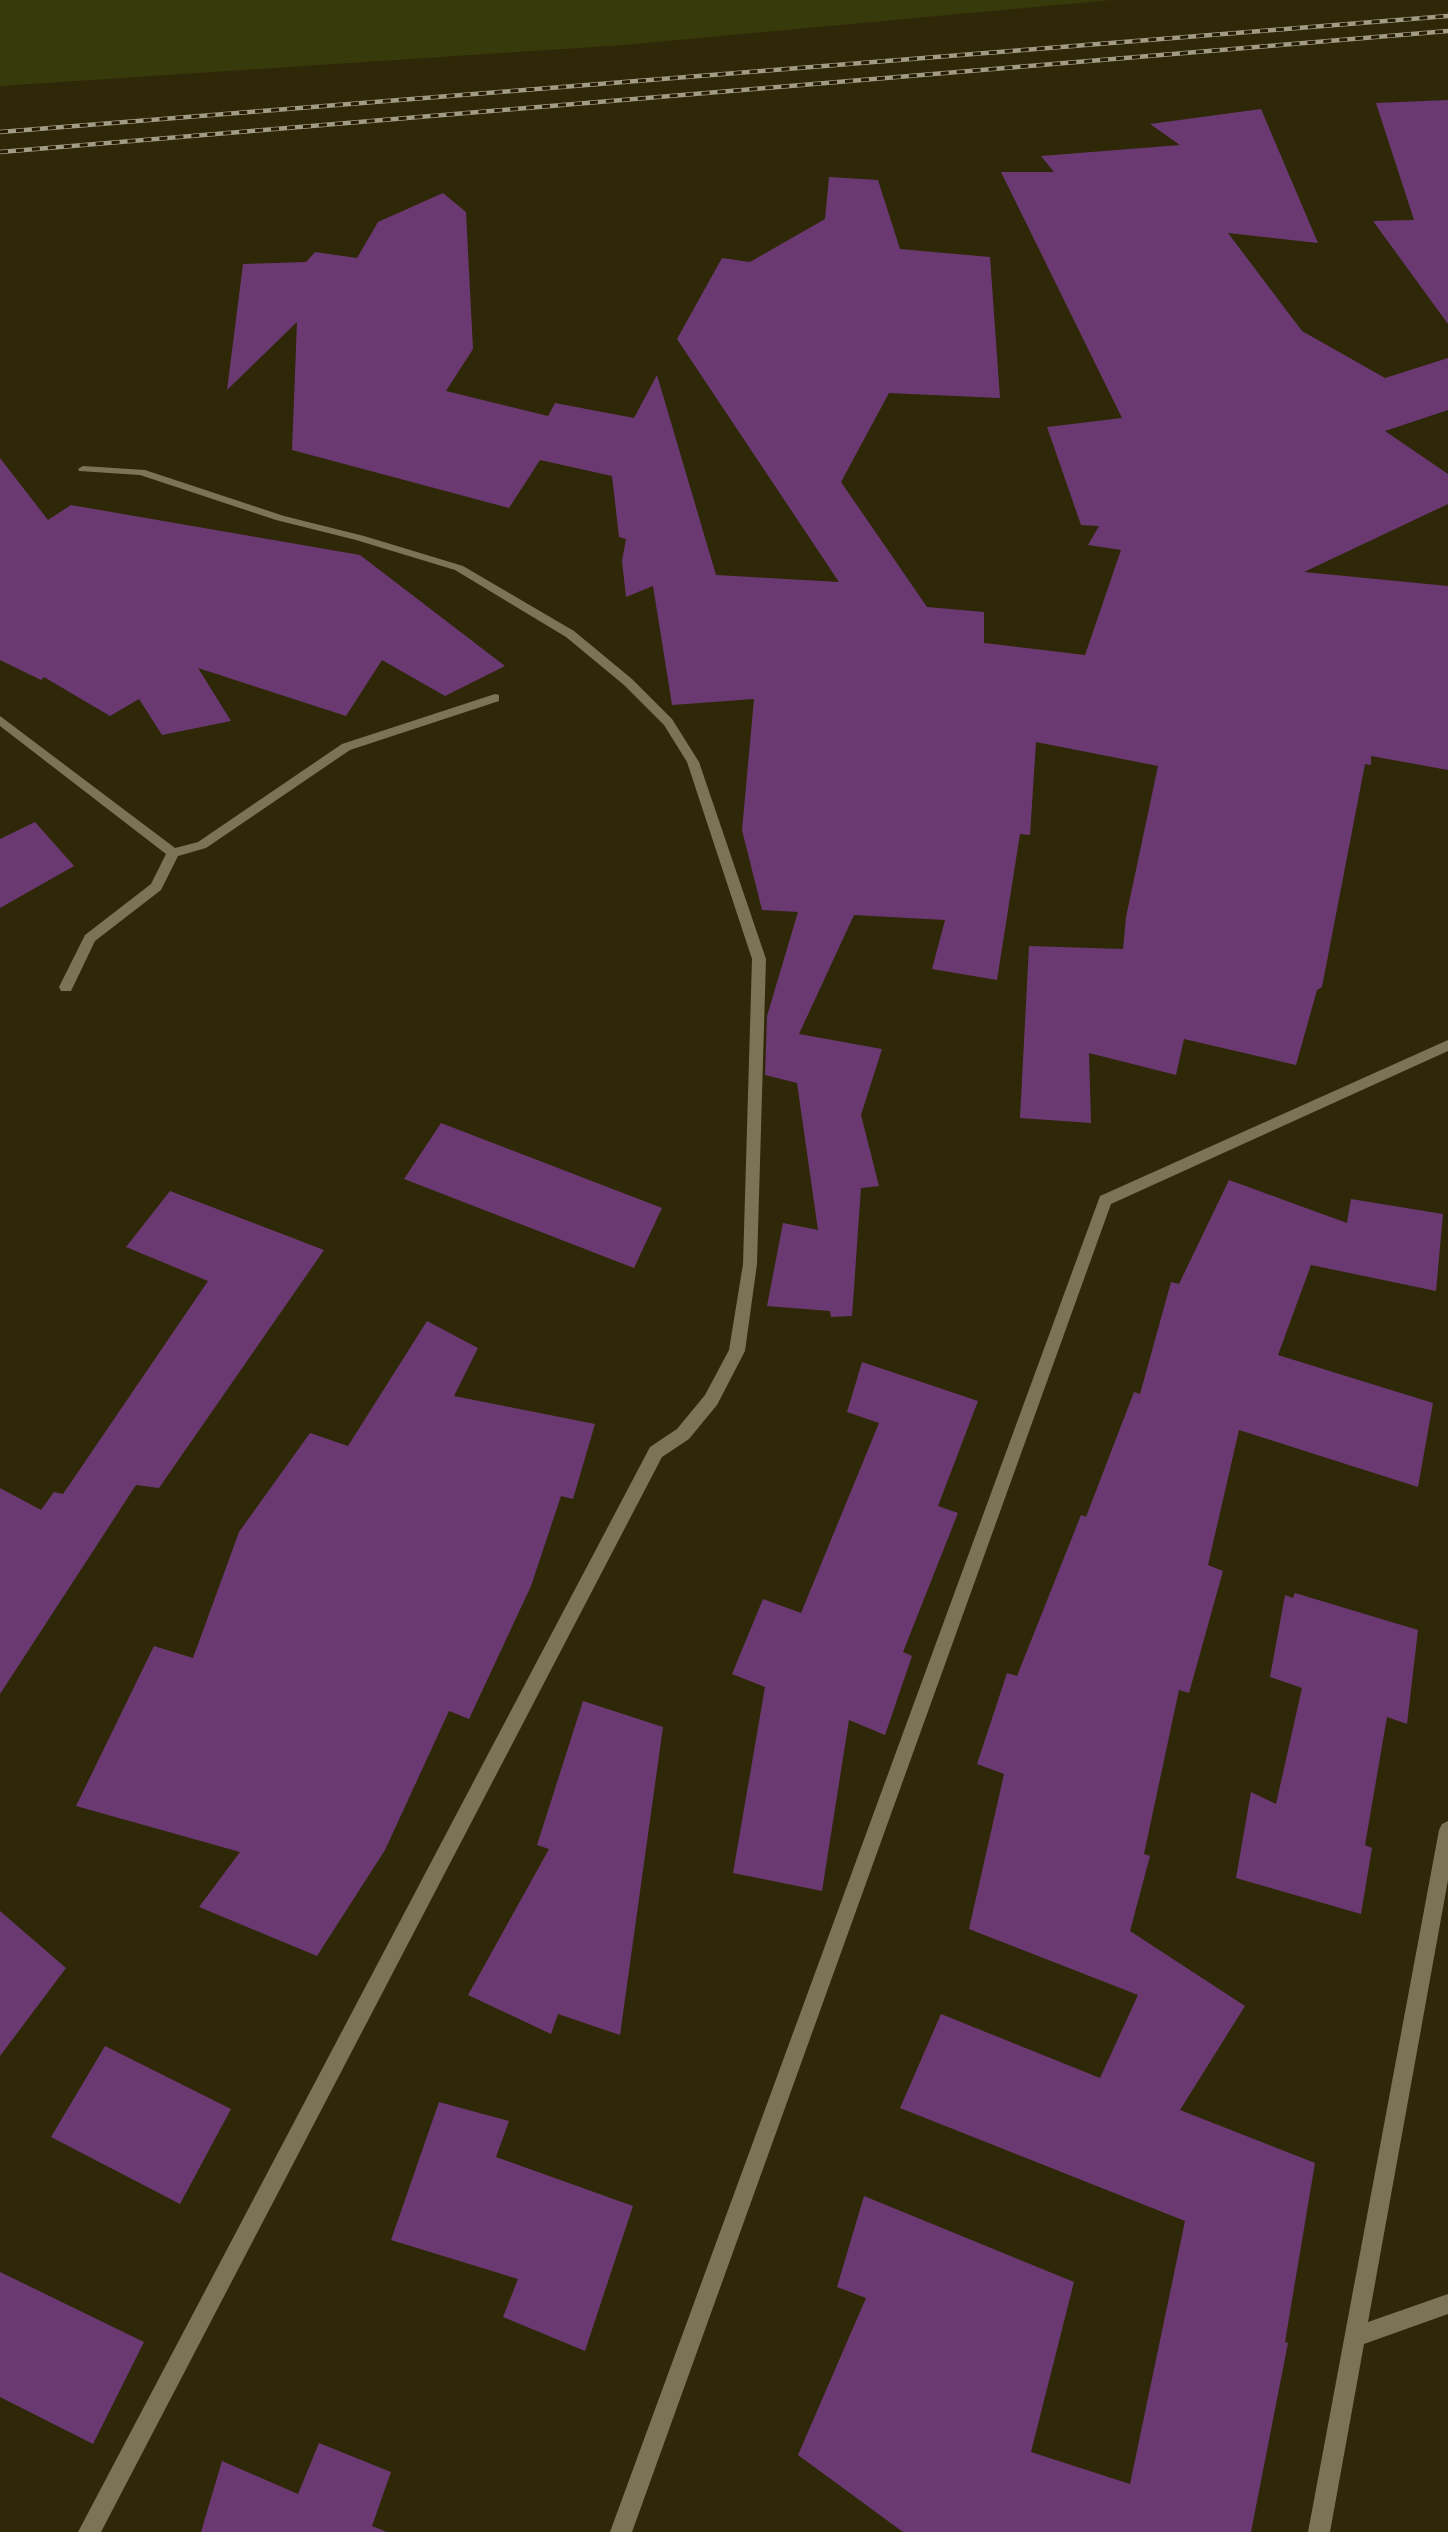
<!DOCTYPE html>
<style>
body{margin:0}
canvas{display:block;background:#2e2708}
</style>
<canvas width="1448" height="2532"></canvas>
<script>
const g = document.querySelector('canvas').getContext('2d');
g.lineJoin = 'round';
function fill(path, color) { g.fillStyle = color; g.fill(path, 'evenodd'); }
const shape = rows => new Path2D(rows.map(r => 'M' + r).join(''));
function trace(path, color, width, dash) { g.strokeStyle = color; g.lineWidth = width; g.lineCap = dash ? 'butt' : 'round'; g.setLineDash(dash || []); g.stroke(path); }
const green = shape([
 [0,0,1111,0,623,45,0,86]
]);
const building = shape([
 [1448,100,1448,324,1373,221,1414,220,1376,103],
 [1261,109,1318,243,1228,233,1302,331,1385,378,1448,358,1448,410,1385,431,1448,474,1448,504,1304,572,1448,586,1448,770,1371,756,1371,765,1365,764,1322,987,1317,990,1296,1065,1184,1039,1176,1075,1089,1053,1091,1123,1020,1118,1029,946,1123,949,1126,917,1158,766,1036,742,1030,835,1020,834,997,980,932,969,945,920,854,915,799,1034,882,1049,861,1115,879,1186,861,1188,852,1316,831,1317,830,1311,767,1306,783,1223,818,1230,797,1083,765,1075,767,1016,798,912,762,910,742,830,754,699,672,705,653,586,626,597,622,561,626,539,619,537,612,476,540,460,509,508,292,450,297,322,227,390,243,264,306,262,315,252,357,258,378,222,443,193,466,212,473,349,446,391,548,416,555,403,634,418,657,375,716,575,839,582,677,339,722,258,750,262,825,219,829,177,878,180,900,249,990,257,1000,398,889,393,841,482,927,607,984,612,984,643,1085,655,1121,550,1088,545,1099,526,1081,525,1047,427,1122,418,1001,172,1054,172,1041,156,1180,145,1150,124],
 [0,458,48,520,71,505,360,555,505,666,445,696,382,660,346,716,198,668,231,721,162,735,139,699,110,716,44,677,41,680,0,660],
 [35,822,74,866,0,908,0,839],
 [441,1123,662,1208,634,1268,404,1179],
 [1229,1180,1347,1223,1351,1199,1443,1214,1436,1291,1311,1265,1278,1355,1433,1403,1418,1487,1239,1430,1208,1565,1223,1571,1189,1693,1179,1690,1144,1854,1150,1856,1130,1931,1245,2006,1180,2110,1315,2163,1285,2342,1288,2343,1251,2532,903,2532,798,2455,866,2298,837,2287,864,2196,1074,2282,1031,2452,1130,2484,1185,2221,900,2108,941,2014,1100,2078,1138,1995,969,1929,1004,1774,977,1764,1007,1673,1017,1676,1081,1515,1086,1517,1134,1392,1140,1394,1171,1282,1179,1284],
 [170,1191,324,1250,159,1488,136,1485,0,1694,0,1488,41,1510,54,1492,63,1494,208,1281,126,1247],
 [427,1321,478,1348,454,1396,595,1424,573,1499,561,1496,531,1586,469,1719,449,1711,385,1850,317,1956,199,1907,240,1852,76,1806,154,1646,193,1658,239,1532,310,1433,348,1446],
 [862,1362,978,1401,938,1506,958,1513,903,1652,912,1656,885,1735,849,1720,822,1891,733,1873,765,1687,732,1674,763,1599,801,1613,879,1423,847,1412],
 [1295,1593,1418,1630,1407,1724,1387,1717,1365,1845,1372,1848,1361,1914,1236,1878,1251,1792,1276,1804,1302,1688,1270,1677,1285,1595,1293,1598],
 [583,1701,663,1727,620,2035,558,2014,551,2034,468,1995,549,1849,537,1845],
 [0,1911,66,1968,0,2056],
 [105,2046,231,2109,180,2204,51,2137],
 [439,2102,509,2121,496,2157,633,2206,585,2351,503,2317,518,2279,391,2240],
 [0,2272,144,2342,93,2444,0,2397],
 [319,2443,391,2472,372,2526,387,2532,201,2532,222,2461,298,2494]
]);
const minor = shape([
 [83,466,145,470,284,516,364,536,463,566,574,631,632,679,672,719,699,762,766,959,757,1264,745,1351,717,1405,689,1439,662,1457,101,2532,78,2532,650,1447,677,1429,705,1395,729,1350,743,1264,752,959,687,762,664,725,624,685,566,637,455,570,356,540,276,520,140,475,79,471,78,469,83,466],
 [495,694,499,695,499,701,350,750,206,848,178,856,161,890,95,941,71,991,61,991,59,987,85,935,151,884,166,854,0,726,0,716,175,848,198,842,342,744,495,694],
 [1448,1040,1448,1051,1111,1204,632,2532,610,2532,1100,1196,1448,1040],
 [1448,1821,1448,1880,1368,2322,1448,2294,1448,2314,1364,2344,1330,2532,1308,2532,1439,1830,1442,1824,1448,1821]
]);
const rail = shape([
 [0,132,1448,16],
 [0,152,1448,31]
]);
fill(green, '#373a0a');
fill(building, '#6a3971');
fill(minor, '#7b7353');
trace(rail, '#a29c86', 4.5);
trace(rail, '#251d01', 3, [8]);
</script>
